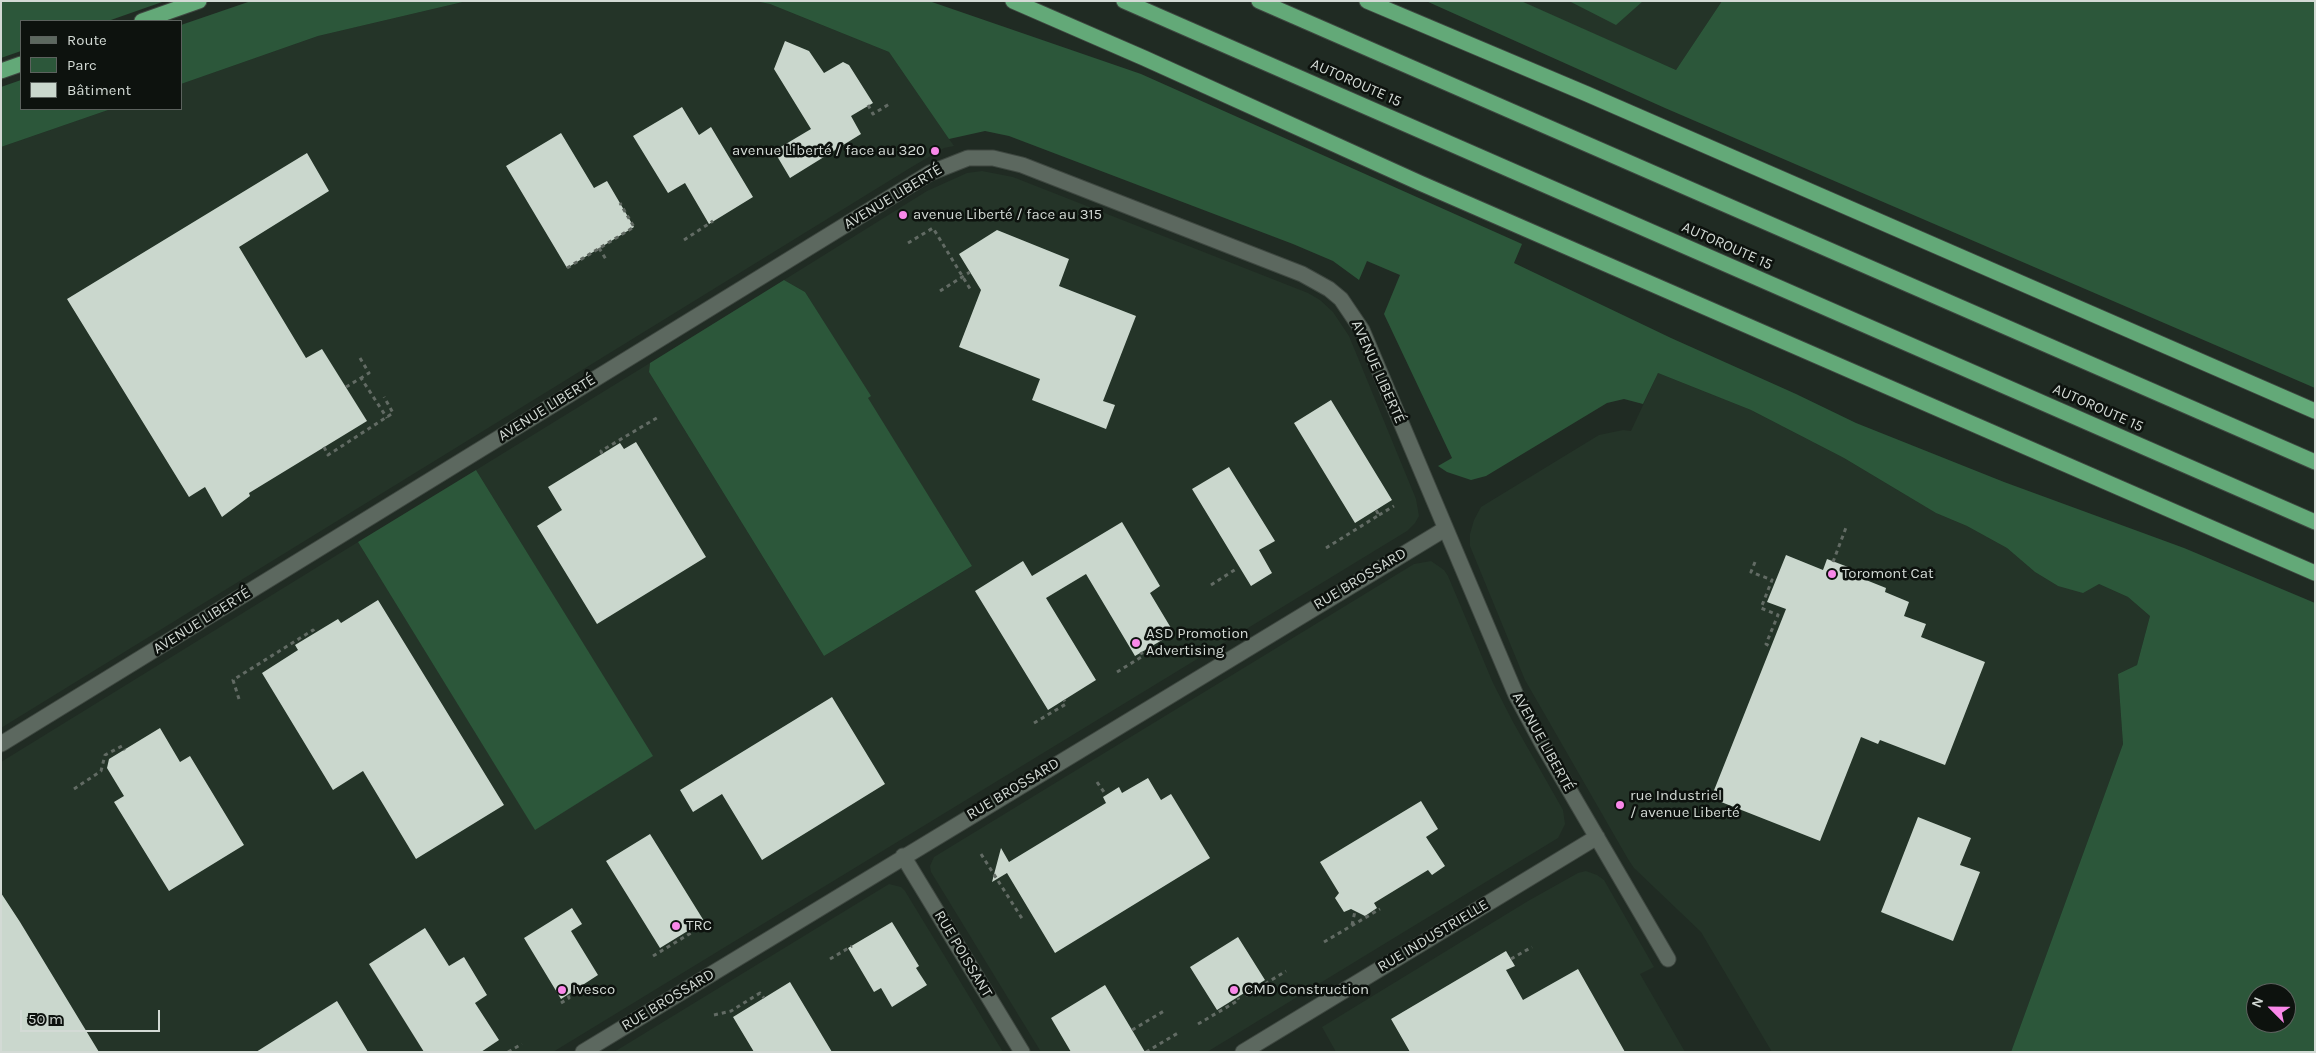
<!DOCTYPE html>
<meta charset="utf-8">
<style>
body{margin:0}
#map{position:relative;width:2316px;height:1053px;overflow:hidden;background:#202b23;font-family:Karla,sans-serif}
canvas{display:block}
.frame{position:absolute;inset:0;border:2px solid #d3dad5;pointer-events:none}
.legend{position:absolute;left:20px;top:20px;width:162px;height:90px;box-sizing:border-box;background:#0d120e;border:1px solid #5c625e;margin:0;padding:6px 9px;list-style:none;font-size:15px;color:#d3dad5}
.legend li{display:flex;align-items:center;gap:10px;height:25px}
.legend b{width:25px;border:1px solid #5c625e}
.north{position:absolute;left:2246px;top:983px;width:50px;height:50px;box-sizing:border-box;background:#0d120e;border:1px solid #5c625e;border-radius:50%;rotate:293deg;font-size:14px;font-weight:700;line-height:20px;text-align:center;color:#d3dad5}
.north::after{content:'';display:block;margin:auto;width:18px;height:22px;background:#f988e9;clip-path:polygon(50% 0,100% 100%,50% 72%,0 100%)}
.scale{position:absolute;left:20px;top:1010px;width:140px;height:22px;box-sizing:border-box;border:2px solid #d3dad5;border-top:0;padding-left:6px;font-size:15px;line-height:18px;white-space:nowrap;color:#d3dad5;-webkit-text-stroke:4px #0d120e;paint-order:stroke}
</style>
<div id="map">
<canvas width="2316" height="1053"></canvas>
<div class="frame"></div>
<ul class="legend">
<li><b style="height:6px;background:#5c685f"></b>Route</li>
<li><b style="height:14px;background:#2c573a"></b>Parc</li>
<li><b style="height:14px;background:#cad7cd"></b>Bâtiment</li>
</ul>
<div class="north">N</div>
<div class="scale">50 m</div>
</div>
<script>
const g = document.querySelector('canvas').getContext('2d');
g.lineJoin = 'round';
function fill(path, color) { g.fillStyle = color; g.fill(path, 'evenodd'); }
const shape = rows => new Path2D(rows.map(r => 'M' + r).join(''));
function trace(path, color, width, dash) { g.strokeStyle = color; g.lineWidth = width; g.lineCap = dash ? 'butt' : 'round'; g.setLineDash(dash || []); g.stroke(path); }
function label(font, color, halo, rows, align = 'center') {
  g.font = font + ' Karla,sans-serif'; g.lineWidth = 5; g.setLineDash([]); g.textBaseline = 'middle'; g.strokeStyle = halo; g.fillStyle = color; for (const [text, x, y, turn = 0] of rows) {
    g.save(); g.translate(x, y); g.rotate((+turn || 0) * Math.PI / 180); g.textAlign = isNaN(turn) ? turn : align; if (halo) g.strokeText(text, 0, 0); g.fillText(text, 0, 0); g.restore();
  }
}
const built = shape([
 [467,1,755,1,770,4,889,52,954,146,944,148,910,168,1,728,1,147,111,109,181,109,181,84,318,36],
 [1519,1,1722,1,1676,70],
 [982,171,1013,177,1308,293,1320,300,1333,312,1349,336,1416,499,1419,516,1415,523,1407,531,553,1052,1,1052,1,762,358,542,535,829,652,756,476,470,650,363,649,372,824,656,972,566,867,398,870,396,805,292,784,280,927,191,967,173],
 [1658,373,1751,410,1844,458,1936,513,1967,526,2007,548,2035,572,2058,586,2099,584,2128,597,2150,616,2137,665,2118,674,2123,744,2011,1052,1772,1052,1701,932,1634,868,1628,859,1525,680,1470,546,1470,534,1474,520,1481,507,1599,435,1623,430,1631,431],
 [1431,561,1444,570,1448,576,1493,683,1513,722,1563,810,1565,824,1558,838,1207,1052,1041,1052,931,872,930,866,934,857,1414,564],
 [1586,871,1597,875,1604,880,1654,967,1640,974,1685,1052,1336,1052,1322,1027,1528,901,1578,873],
 [889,884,901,887,905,891,1003,1052,614,1052]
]);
const green = shape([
 [1,1,165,1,108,21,21,21,21,51,1,58],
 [251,1,467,1,318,36,181,84,181,25],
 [755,1,929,1,1141,74,1522,244,1514,263,1671,338,1796,394,1856,423,2004,482,2184,548,2315,603,2315,1052,2011,1052,2123,744,2118,674,2137,665,2150,616,2128,597,2099,584,2083,593,2058,586,2035,572,2007,548,1967,526,1936,513,1844,458,1751,410,1658,373,1643,404,1624,399,1607,403,1486,476,1471,480,1447,472,1438,466,1452,458,1384,314,1400,275,1367,261,1359,280,1333,261,1293,244,1009,136,985,131,949,139,889,52,770,4],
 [2256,993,2286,993,2286,1023,2256,1023],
 [1426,1,1521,1,1676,70,1722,1,2315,1,2315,388,1665,108],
 [1569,1,1643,1,1616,25],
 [21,80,21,109,111,109,1,147,1,87],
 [784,280,805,292,871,396,868,398,972,566,824,656,649,372,650,363],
 [476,470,653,756,535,830,358,542]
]);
const building = shape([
 [785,41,809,51,824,73,843,62,849,65,873,103,851,116,861,134,790,178,774,151,811,129,774,69],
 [682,107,699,135,711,127,753,197,709,224,685,183,668,193,633,136],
 [561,133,594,188,607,181,634,227,567,268,506,166],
 [307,153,329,191,239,247,306,358,322,349,367,421,249,493,250,496,222,517,205,487,189,497,67,299],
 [997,230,1069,259,1059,286,1136,316,1103,401,1115,405,1106,429,1032,400,1040,379,959,347,981,290,959,254],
 [1331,400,1392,500,1355,523,1294,423],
 [636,442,706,557,597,624,537,526,562,510,548,487,620,443,624,449],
 [1229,467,1275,541,1259,550,1272,573,1251,586,1192,489],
 [1122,522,1160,586,1150,593,1174,633,1135,656,1086,574,1046,598,1096,680,1048,710,975,591,1023,561,1032,576],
 [1786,555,1823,570,1827,559,1848,567,1846,572,1886,588,1885,592,1909,602,1904,616,1926,624,1921,637,1985,662,1945,765,1880,740,1878,744,1861,737,1820,841,1711,798,1786,609,1767,602],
 [378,600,504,805,416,859,363,771,333,790,262,673,298,650,295,645,338,619,341,623],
 [832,697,885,784,762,860,722,794,693,812,680,790],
 [160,728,180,762,190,756,244,845,169,891,114,802,124,796,107,768,109,759],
 [1148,778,1161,800,1171,794,1210,858,1055,953,1007,873,992,882,1001,848,1009,862,1106,803,1103,797,1119,787,1122,793],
 [1421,801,1438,829,1426,837,1445,866,1432,875,1428,870,1374,903,1377,908,1365,916,1351,909,1344,912,1335,898,1339,893,1320,862],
 [1918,817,1971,838,1960,865,1980,872,1953,941,1881,912],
 [650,834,704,921,660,948,606,861],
 [1,893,20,922,99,1052,1,1052],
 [572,908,582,924,571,931,598,975,561,999,524,938],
 [892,922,919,966,916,968,927,985,892,1007,881,988,874,992,848,948],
 [425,928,449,966,464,957,487,995,475,1003,499,1040,481,1052,424,1052,369,964],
 [1238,937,1265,980,1217,1010,1190,967],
 [1506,951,1515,966,1506,970,1523,1000,1578,969,1625,1052,1410,1052,1391,1019],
 [790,982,832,1052,754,1052,733,1017],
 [1105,985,1132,1030,1145,1052,1071,1052,1051,1018],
 [337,1001,368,1052,256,1052]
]);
const path = shape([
 [868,105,873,114,891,103],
 [684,240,713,221],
 [908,243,933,228,972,292],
 [599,248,607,261],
 [567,268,634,227,620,203],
 [940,291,970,272],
 [360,358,369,373,361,378],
 [346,387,361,378,387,418],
 [324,447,328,455,393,413,384,397],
 [602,454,601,451,660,416],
 [1379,515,1394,506],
 [1326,548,1379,515,1376,510],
 [1755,562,1751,572,1772,580,1761,608,1778,615,1766,644,1771,647],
 [1833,562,1847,525],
 [1211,585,1236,569],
 [1117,672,1143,656,1141,652],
 [239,699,233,680,313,630,315,633],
 [1034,723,1066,704,1064,700],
 [1097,782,1106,795],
 [74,789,101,771,105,755,122,746,125,750],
 [981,854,1023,920],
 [1352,925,1355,911],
 [1324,942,1380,909],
 [653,956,714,919],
 [830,959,852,946],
 [1511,959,1532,947],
 [1245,993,1247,995,1286,971],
 [561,1003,569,998,568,994],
 [714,1015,731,1011,760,993,764,998],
 [1198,1024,1239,1000,1238,998],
 [1132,1030,1164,1011],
 [508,1052,522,1044],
 [1146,1052,1178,1033]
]);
const minor = shape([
 [1,744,930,173,968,158,993,158,1022,165,1302,274,1329,289,1341,299,1362,330,1516,695,1543,745,1668,959],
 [903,856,1022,1052],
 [583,1052,1445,529],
 [1243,1052,1597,837]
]);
const highway = shape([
 [1013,1,1144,58,1420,183,2315,573],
 [1124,1,2315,522],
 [1259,1,2315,462],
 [1367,1,1587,94,2315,411],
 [142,21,199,1],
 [1,71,21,64]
]);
const markers = [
 [935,151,5,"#f988e9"],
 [903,215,5,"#f988e9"],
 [1832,574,5,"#f988e9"],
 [1136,643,5,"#f988e9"],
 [1620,805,5,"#f988e9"],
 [676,926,5,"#f988e9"],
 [562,990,5,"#f988e9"],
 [1234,990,5,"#f988e9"]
];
const streetNames = [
 ["AUTOROUTE 15",1356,83,24],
 ["AVENUE LIBERTÉ",893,197,-31],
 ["AUTOROUTE 15",1727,246,24],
 ["AVENUE LIBERTÉ",1378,372,66],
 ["AVENUE LIBERTÉ",547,408,-32],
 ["AUTOROUTE 15",2098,408,24],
 ["RUE BROSSARD",1360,579,-31],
 ["AVENUE LIBERTÉ",202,621,-32],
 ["AVENUE LIBERTÉ",1543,742,61],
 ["RUE BROSSARD",1013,789,-31],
 ["RUE INDUSTRIELLE",1433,936,-31],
 ["RUE POISSANT",963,954,59],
 ["RUE BROSSARD",668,1000,-31]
];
const poiNames = [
 ["avenue Liberté / face au 320",925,151,"right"],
 ["avenue Liberté / face au 315",913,215],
 ["Toromont Cat",1842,574],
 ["ASD Promotion",1146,634],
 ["Advertising",1146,651],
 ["rue Industriel",1630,796],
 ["/ avenue Liberté",1630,813],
 ["TRC",686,926],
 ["Ivesco",572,990],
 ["CMD Construction",1244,990]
];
fill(built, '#243428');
fill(green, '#2c573a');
fill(building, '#cad7cd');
trace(minor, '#3e4740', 17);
trace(highway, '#3e4740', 17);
trace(path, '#626b64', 3, [4, 4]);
trace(minor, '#5c685f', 15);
trace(highway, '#63a978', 15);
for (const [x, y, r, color] of markers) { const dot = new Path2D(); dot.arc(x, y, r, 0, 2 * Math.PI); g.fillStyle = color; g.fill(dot); trace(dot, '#0d120e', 2); }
label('15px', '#d3dad5', '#0d120e', streetNames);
label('15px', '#d3dad5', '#0d120e', poiNames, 'left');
</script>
